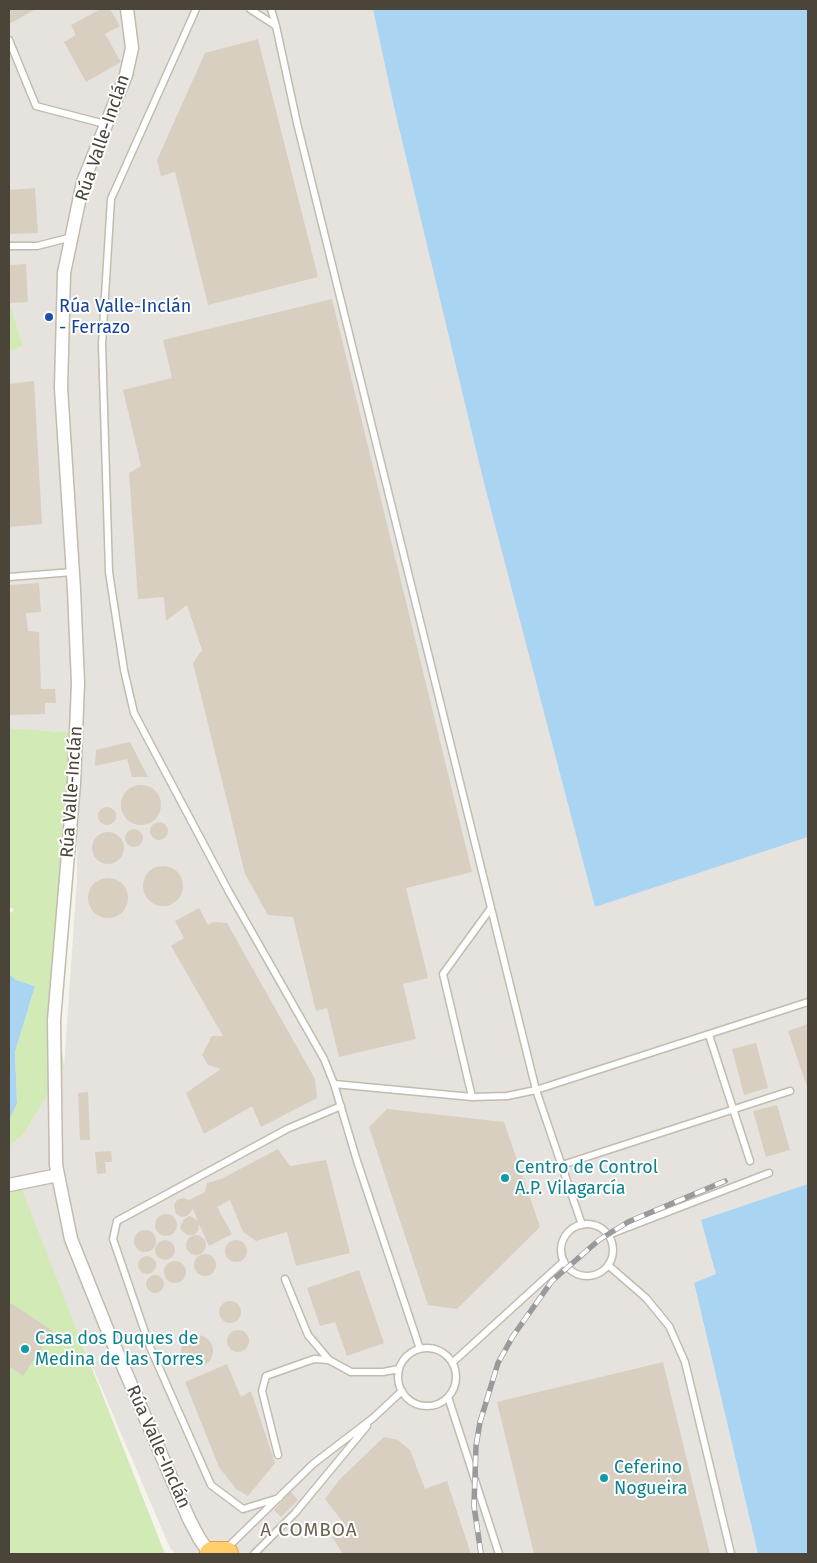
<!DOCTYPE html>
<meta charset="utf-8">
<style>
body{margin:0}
#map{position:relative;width:817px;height:1563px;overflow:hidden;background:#f6f3ec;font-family:"Fira Sans",sans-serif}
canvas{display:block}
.frame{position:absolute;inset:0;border:10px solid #4b4439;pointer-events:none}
</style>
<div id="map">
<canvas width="817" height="1563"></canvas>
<div class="frame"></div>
</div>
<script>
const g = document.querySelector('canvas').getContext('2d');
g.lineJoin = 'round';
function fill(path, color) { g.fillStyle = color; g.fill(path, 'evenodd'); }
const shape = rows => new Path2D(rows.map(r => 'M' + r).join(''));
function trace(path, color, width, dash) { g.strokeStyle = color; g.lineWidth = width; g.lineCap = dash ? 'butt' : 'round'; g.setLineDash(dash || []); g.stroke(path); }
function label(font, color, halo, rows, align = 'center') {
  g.font = font + ' "Fira Sans",sans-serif'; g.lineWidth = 4; g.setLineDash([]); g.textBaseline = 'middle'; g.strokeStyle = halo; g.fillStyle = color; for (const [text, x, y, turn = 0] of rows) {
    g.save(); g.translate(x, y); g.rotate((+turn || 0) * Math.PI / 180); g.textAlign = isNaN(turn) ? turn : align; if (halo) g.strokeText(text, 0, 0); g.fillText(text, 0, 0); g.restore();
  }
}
const industrial = shape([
 [21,9,373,9,595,907,808,837,808,1185,716,1275,694,1284,758,1554,176,1554,170,1548,47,1260,9,1189,9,1146,23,1135,64,1068,77,879,76,733,9,728,9,352,23,346,11,307,9,307,9,17]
]);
const green = shape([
 [9,307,11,307,23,346,9,352],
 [9,728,76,733,57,992,64,1068,23,1135,9,1146,9,1120,17,1104,15,1052,35,986,16,980,9,974,9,914,14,910,9,906],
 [19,1183,25,1198,165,1554,9,1554,9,1185]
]);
const water = shape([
 [373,9,808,9,808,837,595,907,484,483,395,111],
 [9,974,16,980,35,986,15,1052,17,1104,9,1120],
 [808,1184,808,1554,758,1554,694,1283,716,1274,701,1220]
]);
const building = shape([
 [9,9,36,9,9,24],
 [101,9,110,9,120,26,105,34,121,62,86,82,64,42,76,35,71,25],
 [258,39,318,277,208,305,175,172,161,176,157,160,205,53],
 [35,188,38,233,9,234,9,190],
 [26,264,28,302,9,303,9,265],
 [332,299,472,872,406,888,428,978,403,984,416,1039,339,1057,327,1008,316,1011,293,917,268,915,245,874,193,663,202,650,187,605,166,621,164,597,138,599,129,473,141,466,123,390,172,378,163,340],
 [34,381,42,524,9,527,9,384],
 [39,583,41,612,26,613,28,631,39,632,41,689,55,689,56,703,45,703,45,714,9,715,9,585],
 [130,742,148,777,132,777,127,759,95,766,96,750],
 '121 805a20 20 0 1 1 40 0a20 20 0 1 1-40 0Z',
 '98 816a9 9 0 1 1 18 0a9 9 0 1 1-18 0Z',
 '150 831a9 9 0 1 1 18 0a9 9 0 1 1-18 0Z',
 '125 838a9 9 0 1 1 18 0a9 9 0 1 1-18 0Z',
 '92 848a16 16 0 1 1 32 0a16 16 0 1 1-32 0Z',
 '143 886a20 20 0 1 1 40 0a20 20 0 1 1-40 0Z',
 '88 898a20 20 0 1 1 40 0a20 20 0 1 1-40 0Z',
 [199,908,208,925,213,922,227,923,315,1079,317,1098,261,1127,252,1106,204,1134,186,1093,221,1069,208,1065,202,1055,212,1036,223,1036,171,946,184,938,175,921],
 [808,1024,808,1090,788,1031],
 [756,1043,768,1088,744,1095,732,1049],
 [88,1092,90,1140,80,1140,78,1093],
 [777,1105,790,1150,766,1157,753,1111],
 [387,1109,504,1122,540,1227,457,1309,428,1305,369,1127],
 [278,1149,290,1166,326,1160,350,1253,296,1266,287,1232,256,1241,243,1232,230,1200,217,1207,232,1234,209,1246,199,1224,198,1231,194,1235,188,1235,183,1232,180,1227,184,1219,190,1216,198,1221,193,1209,187,1216,181,1217,176,1214,174,1205,177,1200,183,1198,189,1200,205,1192,207,1183,221,1179],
 [111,1151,112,1162,105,1162,106,1173,97,1174,95,1152],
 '155 1225a11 11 0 1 1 22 0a11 11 0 1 1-22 0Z',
 '134 1241a11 11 0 1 1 22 0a11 11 0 1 1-22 0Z',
 '186 1245a10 10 0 1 1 20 0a10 10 0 1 1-20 0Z',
 '225 1251a11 11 0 1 1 22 0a11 11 0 1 1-22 0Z',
 '155 1250a10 10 0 1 1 20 0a10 10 0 1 1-20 0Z',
 '194 1265a11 11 0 1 1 22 0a11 11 0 1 1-22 0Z',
 '138 1265a9 9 0 1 1 18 0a9 9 0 1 1-18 0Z',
 '164 1272a11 11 0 1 1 22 0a11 11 0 1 1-22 0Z',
 [359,1270,384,1343,347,1356,335,1322,320,1326,307,1288],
 '146 1284a9 9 0 1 1 18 0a9 9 0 1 1-18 0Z',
 '219 1312a11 11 0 1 1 22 0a11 11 0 1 1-22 0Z',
 [11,1303,53,1331,23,1376,9,1366,9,1306],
 '227 1341a11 11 0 1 1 22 0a11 11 0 1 1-22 0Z',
 '181 1351a16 16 0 1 1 32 0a16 16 0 1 1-32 0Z',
 [663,1362,710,1554,534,1554,497,1402],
 [227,1364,241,1397,251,1391,275,1463,248,1496,236,1489,219,1467,185,1382],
 [384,1437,398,1440,410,1450,425,1489,447,1481,471,1554,343,1554,332,1537,346,1526,325,1499,339,1480],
 [291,1492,298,1500,281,1517,274,1510]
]);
const lane = shape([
 [196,9,111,199,102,344,109,572,124,670,134,713,229,892,324,1059,334,1084,357,1161,420,1349],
 [250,9,276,26,271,9],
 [276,26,297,123,536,1090,582,1225],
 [9,40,36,106,105,124],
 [9,246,37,246,72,237],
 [9,577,73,572],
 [709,1035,750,1161],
 [334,1084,472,1097,507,1096,536,1090,808,1002],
 [472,1097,443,974,491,908],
 [562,1165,790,1091],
 '561 1250a26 26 0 1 1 52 0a26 26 0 1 1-52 0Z',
 [608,1235,769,1173],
 [608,1265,646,1298,669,1326,685,1362,731,1554],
 [285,1279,308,1335,329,1360,351,1372,383,1372,399,1369],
 '398 1377a29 29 0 1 1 58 0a29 29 0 1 1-58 0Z',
 [452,1363,564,1261],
 [448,1397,499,1554],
 [278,1455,262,1391,266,1376,314,1359,329,1360],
 [279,1498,243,1509,211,1485,150,1347,113,1239,117,1221,287,1129,341,1106],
 [226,1549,313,1464,373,1418,402,1391],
 [254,1554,295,1513,367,1426]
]);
const street = shape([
 [127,9,132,48,126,75,83,182,64,273,61,388,74,590,78,683,74,783,54,1020,56,1165,71,1239,107,1329,189,1519,199,1538,210,1554],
 [9,1185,58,1175]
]);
const highway = shape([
 [212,1554,226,1554]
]);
const rail = shape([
 [481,1554,474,1506,476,1446,480,1422,498,1363,513,1336,552,1281,599,1240,628,1222,725,1181]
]);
const markers = [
 [49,317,5,"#1a4fb4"],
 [505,1178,5,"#0f9aa8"],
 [25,1349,5,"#0f9aa8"],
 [604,1478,5,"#0f9aa8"]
];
const streetNames = [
 ["Rúa Valle-Inclán",103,138,-71],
 ["Rúa Valle-Inclán",72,792,-86],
 ["Rúa Valle-Inclán",158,1447,66]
];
const transitNames = [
 ["Rúa Valle-Inclán",59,307],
 ["- Ferrazo",59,328]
];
const cultureNames = [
 ["Centro de Control",515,1168],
 ["A.P. Vilagarcía",515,1189],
 ["Casa dos Duques de",35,1339],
 ["Medina de las Torres",35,1360],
 ["Ceferino",614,1468],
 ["Nogueira",614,1489]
];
const neighbourhoodNames = [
 ["A COMBOA",309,1531]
];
fill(industrial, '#e6e2dd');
fill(green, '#d2eab5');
fill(water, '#a9d4f2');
fill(building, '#d8cfc1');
trace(lane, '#c2bbae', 9);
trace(street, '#c2bbae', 15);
trace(highway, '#e0a43c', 26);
trace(lane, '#fff', 6);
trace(street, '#fff', 12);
trace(highway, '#ffcf6e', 24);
trace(rail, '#9a9a9a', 5.5);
trace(rail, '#fff', 4, [11]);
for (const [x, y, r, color] of markers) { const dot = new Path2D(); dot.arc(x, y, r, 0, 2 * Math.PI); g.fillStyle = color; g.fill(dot); trace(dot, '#fff', 2); }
label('18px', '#4b4439', '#fff', streetNames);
label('18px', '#164399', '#fff', transitNames, 'left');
label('18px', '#0d838f', '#fff', cultureNames, 'left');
g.letterSpacing = '1px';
label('19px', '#6e6250', '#fff', neighbourhoodNames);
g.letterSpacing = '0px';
</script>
